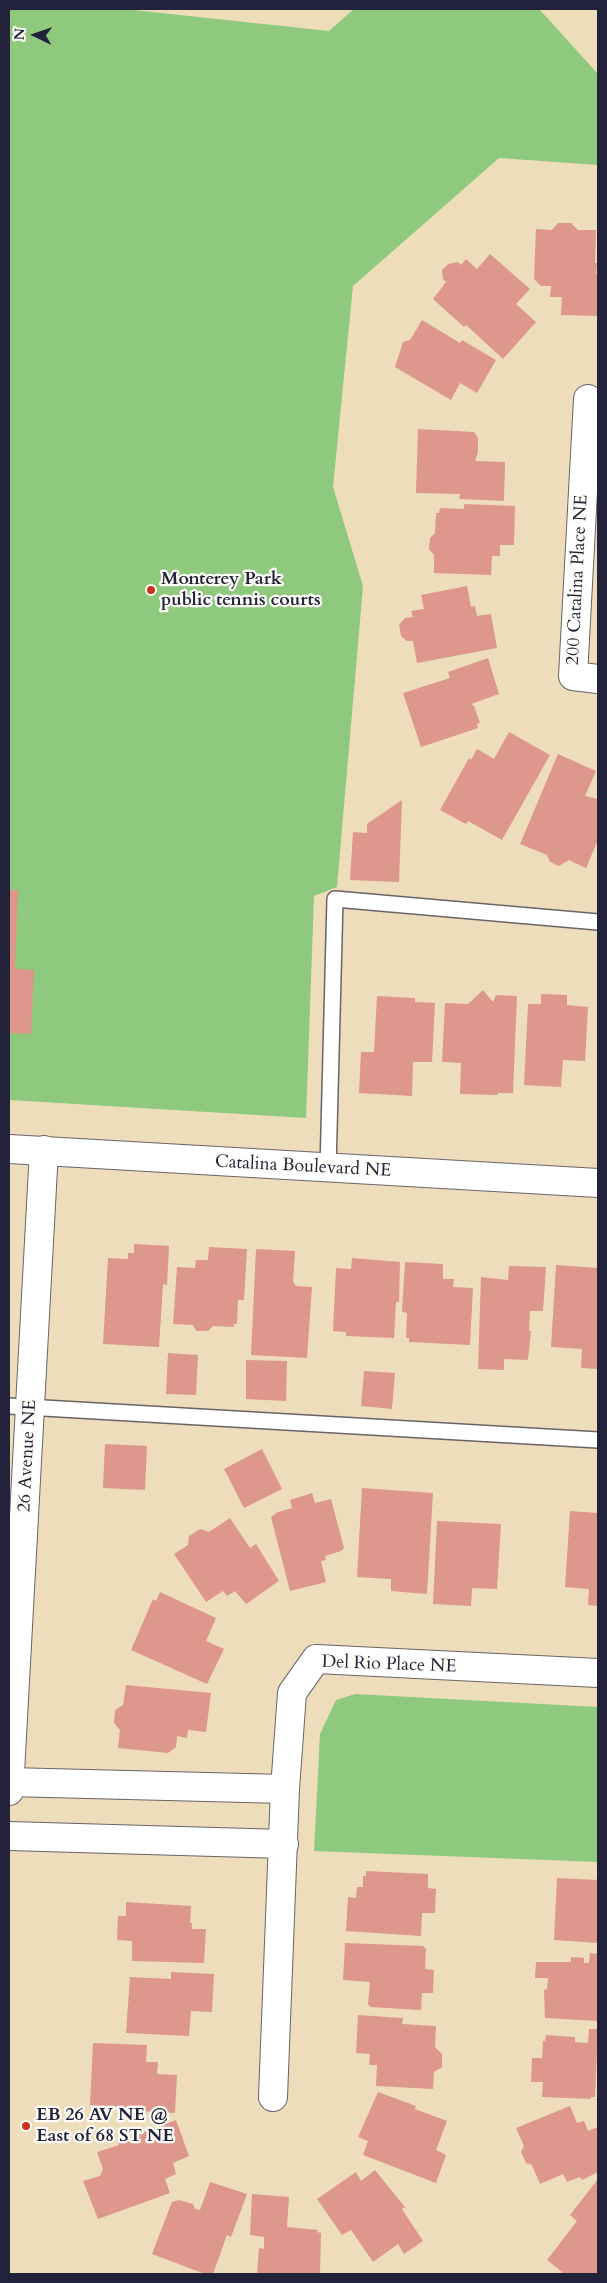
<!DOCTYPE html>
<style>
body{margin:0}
#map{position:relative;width:607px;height:2283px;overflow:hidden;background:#edb;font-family:Cardo,serif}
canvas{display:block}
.frame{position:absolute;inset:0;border:10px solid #22223b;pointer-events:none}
.north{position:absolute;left:10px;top:10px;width:50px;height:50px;-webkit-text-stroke:4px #fdfcf7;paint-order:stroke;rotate:273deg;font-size:14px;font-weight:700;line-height:20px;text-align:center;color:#22223b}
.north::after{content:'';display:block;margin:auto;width:18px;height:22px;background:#22223b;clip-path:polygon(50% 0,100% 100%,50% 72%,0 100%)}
</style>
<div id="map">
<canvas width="607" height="2283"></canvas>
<div class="frame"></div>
<div class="north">N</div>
</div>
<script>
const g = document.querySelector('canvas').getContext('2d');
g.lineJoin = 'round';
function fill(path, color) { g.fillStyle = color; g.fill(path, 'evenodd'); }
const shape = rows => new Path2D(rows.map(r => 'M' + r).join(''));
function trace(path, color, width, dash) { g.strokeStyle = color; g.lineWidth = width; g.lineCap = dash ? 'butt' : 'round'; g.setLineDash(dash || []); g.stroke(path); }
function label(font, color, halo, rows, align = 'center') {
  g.font = font + ' Cardo,serif'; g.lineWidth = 4.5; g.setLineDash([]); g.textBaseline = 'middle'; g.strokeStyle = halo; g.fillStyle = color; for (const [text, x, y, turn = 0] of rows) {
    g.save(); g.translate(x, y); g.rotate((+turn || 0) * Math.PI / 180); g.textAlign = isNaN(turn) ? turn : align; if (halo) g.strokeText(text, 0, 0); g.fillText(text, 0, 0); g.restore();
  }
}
const green = shape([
 [9,9,124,9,329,31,354,9,539,9,598,74,598,165,499,158,353,286,333,487,363,586,337,887,314,896,306,1118,9,1100],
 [355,1694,598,1707,598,1862,314,1851,320,1734,336,1700]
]);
const building = shape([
 [558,223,571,223,578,230,596,230,595,263,597,263,596,274,598,274,598,316,561,315,562,297,550,297,551,286,541,286,534,279,536,229,552,230],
 [490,254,530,289,516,304,536,322,503,359,466,325,464,327,433,299,446,282,443,279,442,270,448,264,458,262,461,265,466,259,477,269],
 [422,320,460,343,462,340,496,360,477,393,460,383,451,400,395,367,403,342,410,340],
 [418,429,474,432,478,438,478,452,475,461,505,462,504,501,459,499,460,494,416,493],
 [464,504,515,506,514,545,500,545,500,556,492,556,491,575,434,573,434,555,429,549,430,538,435,533,436,513,439,513,440,508,464,509],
 [467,586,471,607,475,606,477,616,491,614,497,648,417,663,413,641,407,641,401,636,399,625,405,618,413,617,411,611,424,609,421,595],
 [488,658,499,694,471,704,474,706,480,723,477,724,478,728,421,747,403,693,450,678,448,672],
 [509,732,550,755,502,840,468,821,466,824,440,810,469,758,471,760,477,749,494,759],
 [558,754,596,771,585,796,598,799,598,840,586,868,569,860,559,866,550,862,547,855,520,844],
 [402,800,399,882,350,880,353,832,367,833,367,824],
 [9,890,18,890,15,969,34,970,31,1034,9,1033],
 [483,990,493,1002,496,995,517,996,513,1093,498,1093,498,1095,460,1094,461,1063,442,1062,445,1003,468,1004],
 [541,994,567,995,567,1005,588,1007,585,1061,563,1060,561,1087,524,1085,528,1004,541,1004],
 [377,996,415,998,415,1002,435,1003,432,1062,413,1062,412,1096,359,1093,361,1052,374,1052],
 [134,1244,169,1246,167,1285,163,1284,159,1347,103,1344,108,1258,128,1259,128,1253,134,1253],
 [209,1247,247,1249,244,1300,238,1300,237,1324,234,1324,234,1327,213,1326,208,1331,196,1331,193,1325,173,1324,177,1267,195,1268,196,1260,208,1260],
 [256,1249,295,1251,293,1282,296,1286,312,1287,307,1358,251,1355],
 [352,1258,400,1262,399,1302,396,1302,394,1338,346,1336,346,1332,333,1331,336,1268,351,1269],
 [405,1262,443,1264,443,1279,454,1279,453,1287,473,1288,470,1345,409,1342,409,1338,406,1338,407,1313,402,1312],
 [556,1265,598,1268,598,1369,581,1368,582,1349,551,1347],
 [509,1266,546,1267,543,1311,530,1311,529,1331,531,1331,528,1360,504,1359,504,1370,478,1369,481,1277,508,1280],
 [168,1353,198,1355,196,1395,166,1394],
 [246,1360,287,1361,286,1401,246,1399],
 [364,1371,395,1373,392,1409,361,1406],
 [105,1444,147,1446,145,1490,103,1488],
 [262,1449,282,1489,244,1508,224,1469],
 [362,1488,433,1493,427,1594,391,1591,391,1579,357,1577],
 [312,1493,315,1503,331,1499,344,1548,341,1551,325,1556,326,1560,321,1561,326,1582,290,1591,271,1517,278,1512,292,1508,290,1500],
 [570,1511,598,1513,598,1606,588,1605,589,1589,565,1587],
 [230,1518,250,1548,256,1544,279,1581,246,1604,235,1591,227,1596,223,1591,206,1602,174,1554,188,1545,189,1536,200,1529,209,1532],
 [437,1521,501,1524,497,1589,472,1588,471,1606,433,1604],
 [160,1592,216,1618,206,1641,224,1649,207,1684,131,1650,153,1599,156,1601],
 [126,1685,211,1693,206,1732,188,1730,187,1738,177,1736,176,1747,168,1753,118,1748,120,1730,114,1723,115,1710,123,1705],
 [366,1871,428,1874,428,1888,436,1889,435,1913,422,1913,421,1936,346,1931,348,1897,356,1898,357,1887,363,1887,363,1876,366,1876],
 [557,1878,598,1880,598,1943,554,1940],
 [126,1902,191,1906,190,1923,192,1923,192,1929,206,1929,204,1963,132,1961,132,1941,117,1940,118,1916,126,1916],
 [345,1943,423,1946,426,1949,425,1969,434,1970,433,1993,422,1993,421,2010,370,2007,368,2004,370,1982,343,1980],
 [590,1953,598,1954,598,2021,545,2018,544,1990,547,1989,548,1978,535,1978,536,1962,571,1962,571,1957,584,1958,584,1963,589,1963],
 [171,1972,214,1974,212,2012,191,2011,189,2036,126,2033,130,1977,171,1979],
 [358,2015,403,2018,402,2024,436,2026,435,2047,442,2054,442,2067,434,2072,433,2089,376,2086,377,2065,369,2065,370,2054,356,2053],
 [589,2029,598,2029,595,2097,591,2097,591,2099,542,2097,543,2082,531,2082,532,2058,542,2058,543,2041,545,2041,546,2035,575,2037,575,2042,588,2043],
 [93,2043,147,2045,146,2062,158,2062,157,2074,177,2075,175,2113,137,2111,137,2108,90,2105],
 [378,2092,416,2106,415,2109,447,2121,436,2150,446,2155,436,2183,363,2155,368,2141,358,2137],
 [570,2106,577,2123,584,2121,588,2131,598,2127,598,2172,582,2180,580,2177,567,2182,563,2174,540,2184,532,2165,526,2163,521,2152,524,2146,516,2128],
 [176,2120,189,2156,173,2163,176,2174,165,2179,170,2193,98,2219,83,2181,100,2176,103,2169,97,2152,119,2145,118,2142,129,2139,130,2141,140,2137,139,2134],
 [375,2170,405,2207,402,2209,423,2241,404,2254,398,2244,373,2262,351,2230,342,2235,317,2199,356,2172,361,2181],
 [598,2179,598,2274,561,2274,562,2272,547,2260,577,2221,570,2215],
 [210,2182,247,2194,231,2237,227,2235,213,2274,205,2274,152,2254,172,2202,179,2200,193,2204,195,2209,200,2210],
 [252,2194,289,2197,287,2227,318,2230,317,2232,321,2233,320,2274,257,2274,259,2248,264,2249,264,2237,250,2235]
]);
const lane = shape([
 [328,1169,335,899,598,922],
 [9,1406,598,1440]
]);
const street = shape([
 [588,399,573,676,598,679],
 [9,1782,285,1789],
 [9,1836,284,1844],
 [273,2097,285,1789,292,1693,316,1659,598,1673]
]);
const secondary = shape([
 [9,1149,598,1183],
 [9,1791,44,1150]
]);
const markers = [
 [151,590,5,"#c8321e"],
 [26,2126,5,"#c8321e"]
];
const poiNames = [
 ["Monterey Park",161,580],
 ["public tennis courts",161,601],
 ["EB 26 AV NE @",36,2116],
 ["East of 68 ST NE",36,2137]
];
const streetNames = [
 ["200 Catalina Place NE",578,580,-87],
 ["Catalina Boulevard NE",303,1167,3],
 ["26 Avenue NE",28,1456,-87],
 ["Del Rio Place NE",389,1665,2]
];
fill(green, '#8ec97d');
fill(building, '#dd978c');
trace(lane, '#696368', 18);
trace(street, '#696368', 30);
trace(secondary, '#696368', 30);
trace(lane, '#fff', 15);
trace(street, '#fff', 28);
trace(secondary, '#fff', 28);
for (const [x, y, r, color] of markers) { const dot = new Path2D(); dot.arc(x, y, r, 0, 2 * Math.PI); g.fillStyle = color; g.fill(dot); trace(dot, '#fdfcf7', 2); }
label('bold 18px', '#22223b', '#fdfcf7', poiNames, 'left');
label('18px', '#22223b', '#fdfcf7', streetNames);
</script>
